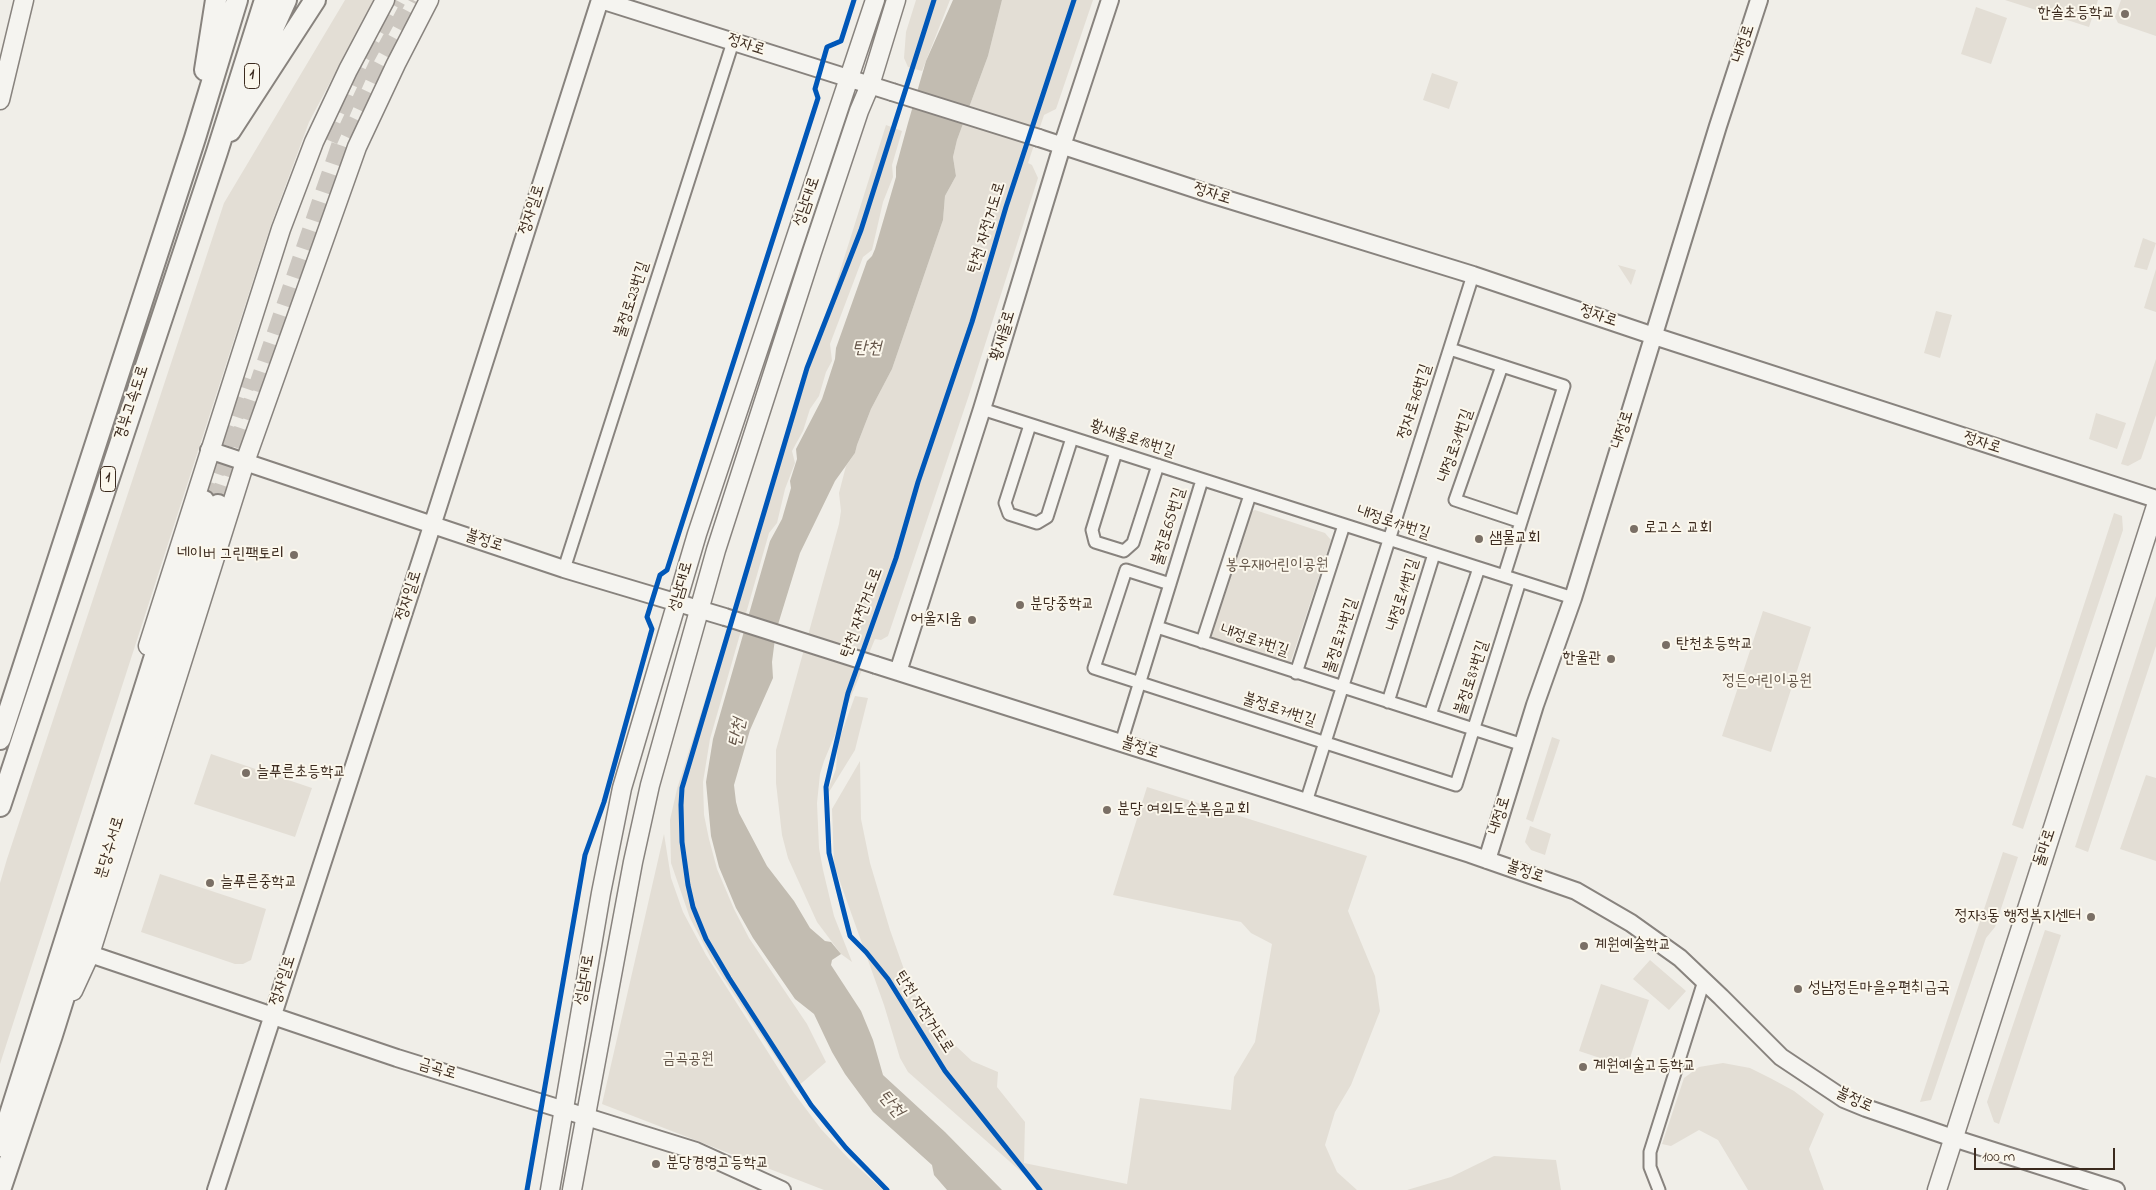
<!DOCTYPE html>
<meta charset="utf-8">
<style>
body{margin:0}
#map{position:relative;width:2156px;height:1190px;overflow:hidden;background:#f0eee8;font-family:"Indie Flower",sans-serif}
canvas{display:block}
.scale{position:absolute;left:1974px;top:1148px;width:141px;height:22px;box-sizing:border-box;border:2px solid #3b2a1e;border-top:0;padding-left:6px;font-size:15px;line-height:18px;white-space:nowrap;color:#3b2a1e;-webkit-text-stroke:4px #fbf7ec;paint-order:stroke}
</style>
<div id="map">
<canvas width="2156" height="1190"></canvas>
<div class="scale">100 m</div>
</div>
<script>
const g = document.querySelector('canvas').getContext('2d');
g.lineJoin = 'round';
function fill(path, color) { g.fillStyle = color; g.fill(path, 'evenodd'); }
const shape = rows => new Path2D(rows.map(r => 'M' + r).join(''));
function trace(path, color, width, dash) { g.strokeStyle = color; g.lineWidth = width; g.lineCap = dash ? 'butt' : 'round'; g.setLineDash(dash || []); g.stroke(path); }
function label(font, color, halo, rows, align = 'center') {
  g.font = font + ' "Indie Flower","Poor Story",sans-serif'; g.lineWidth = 4; g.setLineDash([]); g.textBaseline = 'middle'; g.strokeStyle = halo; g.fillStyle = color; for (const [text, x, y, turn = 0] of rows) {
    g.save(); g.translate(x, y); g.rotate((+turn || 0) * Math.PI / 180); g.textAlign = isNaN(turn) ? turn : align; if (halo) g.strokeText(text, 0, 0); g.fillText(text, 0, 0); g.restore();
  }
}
const green = shape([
 [345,0,374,0,309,122,271,225,0,1064,0,883,7,859,224,203],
 [916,0,950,0,922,71,908,67,904,58,906,32],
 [1002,0,1093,0,1056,109,1044,115,1028,163,1032,165,1038,178,969,395,888,636,881,640,875,639,824,761,820,774,817,803,819,848,823,870,834,916,852,962,841,954,817,922,788,858,782,835,776,783,776,750,839,524,841,511,839,493,846,466,855,453,857,445,871,409,892,369,943,220,945,196,956,176,953,157,957,140,988,56],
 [2005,0,2098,0,2089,27],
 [2121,0,2156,0,2156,36,2118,23,2115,17],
 [1976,7,2007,18,1991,64,1961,54],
 [1432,73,1458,82,1449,109,1423,100],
 [886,125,902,131,892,165,893,177,883,202,872,250,863,257,830,344,832,361,826,372,819,396,810,409,803,431,792,451,795,463,785,489,777,523,769,533,710,739,703,782,704,815,709,839,717,869,734,909,749,938,807,1024,826,1062,796,1088,714,964,690,918,671,863,670,820,677,789],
 [2143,238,2156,243,2147,270,2134,267],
 [1618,265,1636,270,1631,285],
 [2156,269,2156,312,2144,308],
 [1936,311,1952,315,1940,358,1924,353],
 [2156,359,2156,415,2141,459,2128,466,2121,464],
 [2096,413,2126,423,2117,449,2089,439],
 [1255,510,1325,533,1331,540,1288,670,1213,641,1211,632,1249,512],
 [2114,513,2122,516,2123,530,2023,829,2012,825],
 [2156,596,2156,646,2088,852,2075,847],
 [1763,611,1811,627,1771,752,1722,736],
 [855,696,868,698,855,750,824,800,836,769,838,743],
 [1552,737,1560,740,1533,822,1526,819],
 [211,754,312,788,295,837,194,804],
 [860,761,861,819,870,863,890,930,906,975,920,1005,942,1033,972,1061,998,1072,997,1087,1025,1122,1024,1163,1127,1184,1140,1098,1231,1110,1234,1077,1255,1042,1272,944,1251,933,1241,922,1113,895,1147,787,1367,856,1348,911,1375,976,1380,1011,1351,1085,1335,1112,1325,1145,1337,1172,1357,1190,1042,1190,908,1072,900,1058,884,1005,834,865,832,809],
 [2146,775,2156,778,2156,861,2120,849],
 [1530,826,1551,834,1545,855,1531,850,1525,842],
 [664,834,671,878,683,912,706,955,794,1093,821,1129,849,1159,883,1190,824,1190,602,1104],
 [2003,852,2018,857,1995,927,1986,938,1931,1100,1920,1102],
 [160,874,266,909,251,960,243,964,235,964,141,932],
 [2045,930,2061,935,1999,1124,1994,1122,1987,1102],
 [1650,960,1686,991,1669,1010,1633,979],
 [1601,984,1649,1000,1627,1067,1579,1051],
 [1723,1063,1750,1068,1772,1079,1794,1091,1824,1114,1809,1149,1824,1190,1748,1190,1718,1140,1699,1130,1671,1146,1662,1144,1684,1078,1699,1067],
 [1494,1156,1556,1160,1561,1190,1407,1190,1451,1177]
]);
const water = shape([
 [953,0,1002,0,988,56,957,140,953,157,956,176,945,196,943,220,892,369,871,409,857,445,855,453,835,481,800,553,776,631,772,662,773,678,750,730,734,785,736,802,739,813,767,866,794,901,810,928,825,941,831,942,841,954,832,960,831,965,861,1011,873,1040,883,1075,945,1132,1002,1190,947,1190,934,1175,932,1165,873,1112,845,1074,832,1052,814,1014,795,999,753,938,736,908,719,867,711,836,706,782,713,739,770,541,782,519,791,488,790,481,797,459,796,449,822,399,835,359,836,348,867,261,872,256,875,249,896,177,896,167,908,123,926,61]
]);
const highwayTunnel = shape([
 [328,140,364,59,396,0],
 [204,501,247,378],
 [218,505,342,143,379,64,413,0]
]);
const street = shape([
 [1450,349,1564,386,1504,576],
 [1502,366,1455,500,1521,522],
 [982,409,1573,598],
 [1030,425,1005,503,1009,514,1037,523,1047,517,1072,438],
 [1116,452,1092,530,1095,542,1124,551,1133,543,1158,465],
 [564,569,733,42],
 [1170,584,1126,570,1094,668,1456,785,1520,581],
 [1157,627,1523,745],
 [1202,642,1250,495],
 [1296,673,1344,525],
 [1388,702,1434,554],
 [1430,715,1479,568],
 [1121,743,1202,480],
 [1306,802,1473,275],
 [1659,1190,1650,1167,1650,1152,1704,981]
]);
const secondary = shape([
 [601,0,892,92],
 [1039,138,1210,194,1473,275,1654,336,2156,499],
 [209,450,564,569,725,617],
 [876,665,1470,854,1576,891,1631,923,1680,958,1721,997,1781,1057,1844,1099,1866,1108,1953,1138,2116,1190],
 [898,672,982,409,1062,146,1110,0],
 [1487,860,1535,705,1573,598,1718,126,1759,0],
 [90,954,397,1058,696,1151,782,1190],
 [216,1190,432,526,600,0]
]);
const primary = shape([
 [0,100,24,0],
 [148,646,281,229,314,142,348,70,385,0],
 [73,991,90,954,245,462,357,147,396,64,429,0],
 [550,1190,601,893,622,788,697,534,875,0],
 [572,1190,633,862,650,785,716,550,812,252,859,111,870,85,896,0],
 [1937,1190,2156,506]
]);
const highway = shape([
 [205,70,216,0],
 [253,73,286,0],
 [230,131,315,0],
 [0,739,195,138,237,0],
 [0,806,217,152,265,0],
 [0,1146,204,501],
 [0,1190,52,1035,218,505]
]);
const secondaryBridge = shape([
 [892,92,1039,138],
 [725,617,876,665]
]);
const cycleway = shape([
 [527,1190,585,855,604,802,652,629,647,617,660,575,667,570,818,98,815,89,827,47,841,41,854,0],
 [887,1190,846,1148,811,1105,729,978,706,939,693,907,688,885,682,842,681,805,682,788,807,368,861,230,934,0],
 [1040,1190,945,1071,888,979,866,952,850,936,829,853,826,787,848,693,896,558,918,482,972,322,1006,207,1074,0]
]);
const markers = [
 [2125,14,5,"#7a6f65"],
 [1634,529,5,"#7a6f65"],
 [1479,539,5,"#7a6f65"],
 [294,555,5,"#7a6f65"],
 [1020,605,5,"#7a6f65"],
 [972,620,5,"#7a6f65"],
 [1666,645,5,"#7a6f65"],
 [1611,659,5,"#7a6f65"],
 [246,773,5,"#7a6f65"],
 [1107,810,5,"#7a6f65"],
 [210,883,5,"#7a6f65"],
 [2091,917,5,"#7a6f65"],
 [1584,946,5,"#7a6f65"],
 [1798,989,5,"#7a6f65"],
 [1583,1067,5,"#7a6f65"],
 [656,1164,5,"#7a6f65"]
];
const shields = [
 [252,76,15],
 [108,479,15]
];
const shieldNames = [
 ["1",252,76],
 ["1",108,479]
];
const poiNames = [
 ["한솔초등학교",2115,14,"right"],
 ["로고스 교회",1644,529],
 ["샘물교회",1489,539],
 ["네이버 그린팩토리",284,555,"right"],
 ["분당중학교",1030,605],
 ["어울지움",962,620,"right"],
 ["탄천초등학교",1676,645],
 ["한울관",1601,659,"right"],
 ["늘푸른초등학교",256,773],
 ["분당 여의도순복음교회",1117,810],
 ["늘푸른중학교",220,883],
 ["정자3동 행정복지센터",2081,917,"right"],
 ["계원예술학교",1594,946],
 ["성남정든마을우편취급국",1808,989],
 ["계원예술고등학교",1593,1067],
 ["분당경영고등학교",666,1164]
];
const streetNames = [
 ["내정로",1745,44,-72],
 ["정자로",746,46,18],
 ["정자로",1212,195,18],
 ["성남대로",808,202,-71],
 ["정자일로",533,210,-72],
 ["탄천 자전거도로",988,228,-73],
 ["불정로23번길",633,300,-72],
 ["정자로",1598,317,19],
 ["황새울로",1004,336,-73],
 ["정자로76번길",1416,402,-72],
 ["경부고속도로",133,403,-72],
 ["내정로",1624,430,-73],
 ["황새울로18번길",1132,440,18],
 ["정자로",1982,444,18],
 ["내정로31번길",1457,446,-71],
 ["내정로17번길",1393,524,18],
 ["불정로65번길",1170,527,-73],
 ["불정로",484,542,18],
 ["성남대로",682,587,-74],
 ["내정로11번길",1404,595,-73],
 ["정자일로",410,596,-72],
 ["탄천 자전거도로",863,613,-70],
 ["불정로77번길",1342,636,-72],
 ["내정로7번길",1254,642,18],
 ["불정로87번길",1473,678,-72],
 ["불정로71번길",1279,711,18],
 ["불정로",1140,749,18],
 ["내정로",1501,816,-73],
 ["분당수서로",111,848,-73],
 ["돌마로",2046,848,-72],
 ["불정로",1525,873,19],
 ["성남대로",586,980,-80],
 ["정자일로",284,981,-72],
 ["탄천 자전거도로",923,1013,57],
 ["금곡로",437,1070,17],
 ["불정로",1854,1101,25]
];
const parkNames = [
 ["봉우재어린이공원",1277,566],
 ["정든어린이공원",1767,682],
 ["금곡공원",688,1060]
];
const waterNames = [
 ["탄천",867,350],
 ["탄천",739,733,-79],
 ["탄천",890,1105,49]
];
fill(green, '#e3ded5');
fill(water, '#c2bcb1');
trace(highwayTunnel, '#ccc7c0', 20, [20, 10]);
trace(street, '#88837e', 15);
trace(secondary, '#88837e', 20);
trace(primary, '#88837e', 21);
trace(highway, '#88837e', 24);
trace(street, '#f5f4f0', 11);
trace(secondary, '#f5f4f0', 16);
trace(primary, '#f5f4f0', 18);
trace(highway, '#f5f4f0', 20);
trace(secondaryBridge, '#88837e', 20, []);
trace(secondaryBridge, '#f5f4f0', 16);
trace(cycleway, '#0057b8', 5);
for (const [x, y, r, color] of markers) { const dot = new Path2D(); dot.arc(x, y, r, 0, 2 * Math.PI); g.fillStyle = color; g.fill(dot); trace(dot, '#fbf7ec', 2); }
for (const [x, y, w] of shields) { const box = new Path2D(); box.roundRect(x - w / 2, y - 12.5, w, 25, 4); g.fillStyle = '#fbf7ec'; g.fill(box); trace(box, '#3b2a1e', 1); }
label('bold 15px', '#3b2a1e', null, shieldNames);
label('16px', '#3b2a1e', '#fbf7ec', poiNames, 'left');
label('16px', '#3b2a1e', '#fbf7ec', streetNames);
label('16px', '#625448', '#fbf7ec', parkNames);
label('italic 18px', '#645549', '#fbf7ec', waterNames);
</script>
